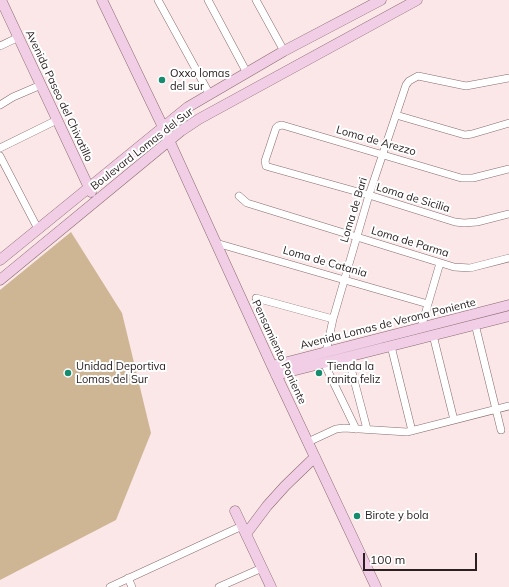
<!DOCTYPE html>
<style>
body{margin:0}
#map{position:relative;width:509px;height:587px;overflow:hidden;background:#fbe7e8;font-family:Mulish,sans-serif}
canvas{display:block}
.scale{position:absolute;left:363px;top:553px;width:114px;height:18px;box-sizing:border-box;border:2px solid #2b2021;border-top:0;padding-left:5px;font-size:12px;line-height:14px;white-space:nowrap;color:#2b2021;-webkit-text-stroke:3px #fff;paint-order:stroke}
</style>
<div id="map">
<canvas width="509" height="587"></canvas>
<div class="scale">100 m</div>
</div>
<script>
const g = document.querySelector('canvas').getContext('2d');
g.lineJoin = 'round';
function fill(path, color) { g.fillStyle = color; g.fill(path, 'evenodd'); }
const shape = rows => new Path2D(rows.map(r => 'M' + r).join(''));
function trace(path, color, width, dash) { g.strokeStyle = color; g.lineWidth = width; g.lineCap = dash ? 'butt' : 'round'; g.setLineDash(dash || []); g.stroke(path); }
function label(font, color, halo, rows, align = 'center') {
  g.font = font + ' Mulish,sans-serif'; g.lineWidth = 4; g.setLineDash([]); g.textBaseline = 'middle'; g.strokeStyle = halo; g.fillStyle = color; for (const [text, x, y, turn = 0] of rows) {
    g.save(); g.translate(x, y); g.rotate((+turn || 0) * Math.PI / 180); g.textAlign = isNaN(turn) ? turn : align; if (halo) g.strokeText(text, 0, 0); g.fillText(text, 0, 0); g.restore();
  }
}
const green = shape([
 [71,232,122,313,151,433,116,520,0,580,0,290]
]);
const street = shape([
 [158,0,210,95],
 [208,0,247,73],
 [256,0,284,51],
 [0,46,19,37],
 [0,105,13,97,41,85],
 [396,115,465,135,472,134,509,123],
 [0,148,57,120],
 [0,156,38,229],
 [509,169,473,178,461,178,282,125,278,126,276,128,265,161,266,166,269,167,369,195,455,222,464,223,477,222,509,214],
 [239,196,247,203,454,267,470,268,509,258],
 [216,243,428,304],
 [256,298,333,319],
 [475,324,501,430],
 [421,328,440,263],
 [433,335,454,420],
 [391,346,412,431],
 [326,352,333,319,369,195,406,85,409,81,418,76,466,86,509,78],
 [348,357,367,429],
 [324,363,356,429],
 [308,442,336,429,344,428,407,432,509,406],
 [128,578,132,587],
 [110,587,242,526],
 [219,587,262,568]
]);
const secondary = shape([
 [1,0,91,192],
 [102,0,163,127,272,366,376,587],
 [0,260,188,107,284,51,381,0],
 [0,280,181,131,199,119,417,0],
 [272,366,509,305],
 [276,375,509,316],
 [235,511,271,587],
 [246,534,267,506,285,486,315,457]
]);
const markers = [
 [162,80,4,"#168c6e"],
 [68,373,4,"#168c6e"],
 [319,373,4,"#168c6e"],
 [357,516,4,"#168c6e"]
];
const poiNames = [
 ["Oxxo lomas",170,74],
 ["del sur",170,87],
 ["Unidad Deportiva",76,367],
 ["Lomas del Sur",76,380],
 ["Tienda la",327,367],
 ["ranita feliz",327,380],
 ["Birote y bola",365,516]
];
const streetNames = [
 ["Avenida Paseo del Chivatillo",59,96,65],
 ["Loma de Arezzo",376,141,16],
 ["Boulevard Lomas del Sur",142,149,-38],
 ["Loma de Sicilia",413,198,17],
 ["Loma de Bari",354,210,-73],
 ["Loma de Parma",410,242,17],
 ["Loma de Catania",325,262,16],
 ["Avenida Lomas de Verona Poniente",388,324,-14],
 ["Pensamiento Poniente",279,352,65]
];
fill(green, '#ceb694');
trace(street, '#886b6d', 8);
trace(secondary, '#886b6d', 11);
trace(street, '#fff', 7);
trace(secondary, '#f1cee6', 10);
for (const [x, y, r, color] of markers) { const dot = new Path2D(); dot.arc(x, y, r, 0, 2 * Math.PI); g.fillStyle = color; g.fill(dot); trace(dot, '#fff', 1.5); }
label('11px', '#2b2021', '#fff', poiNames, 'left');
label('11px', '#2b2021', '#fff', streetNames);
</script>
